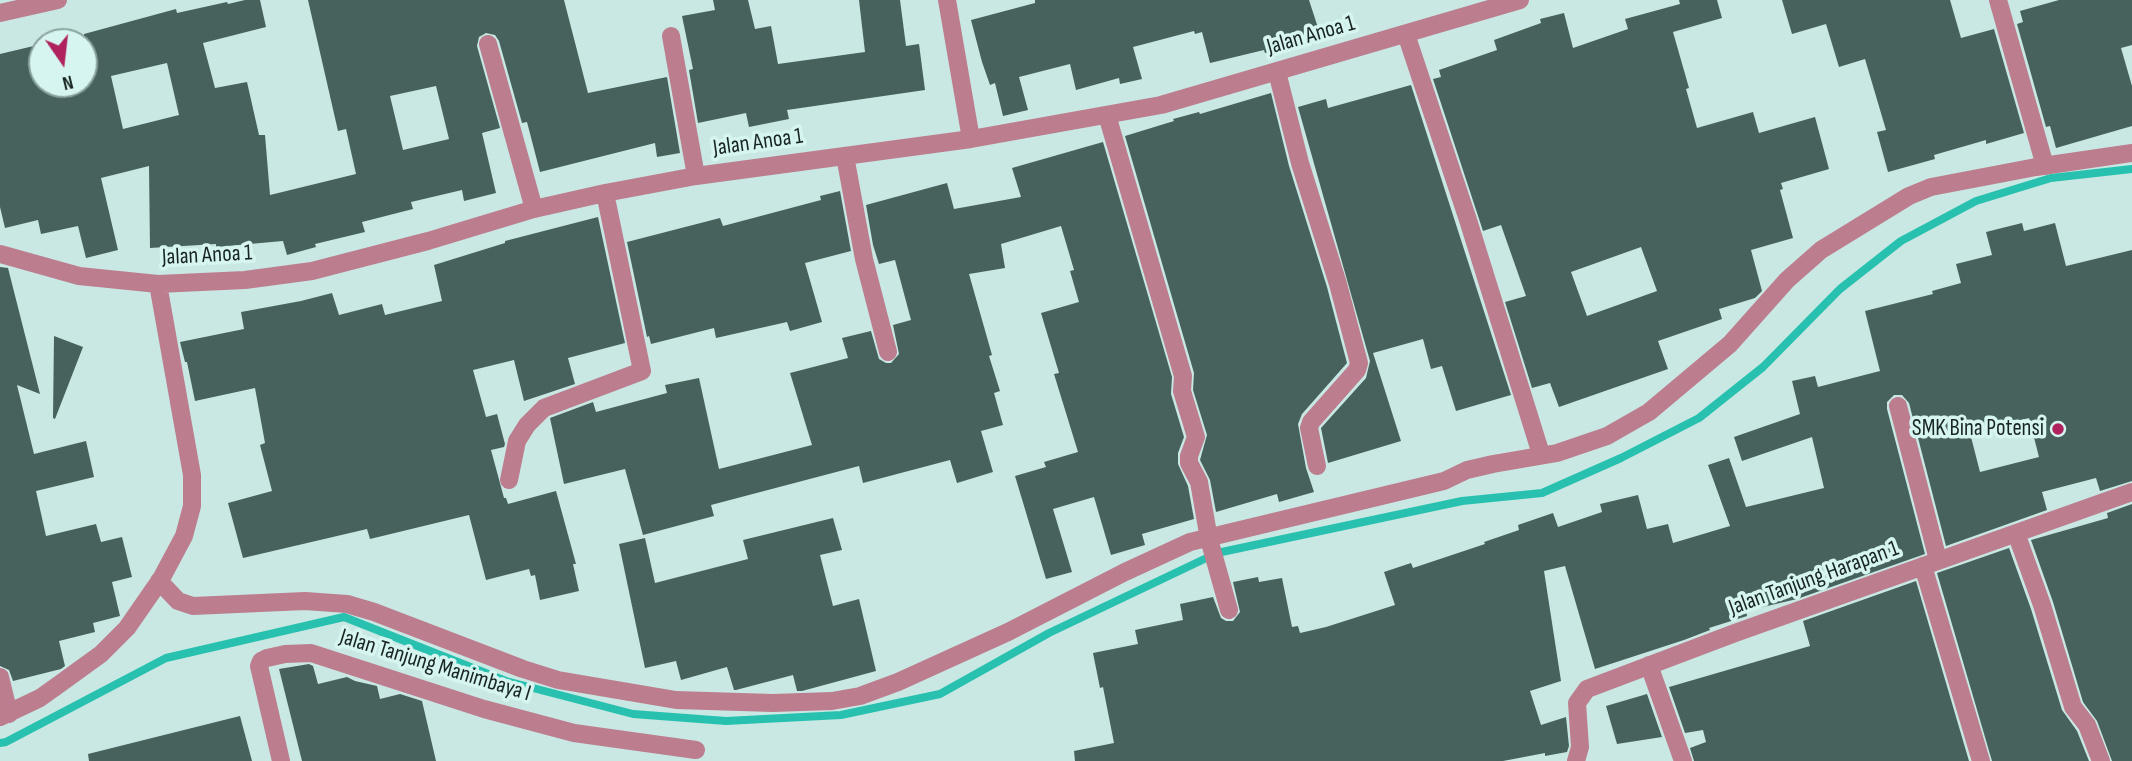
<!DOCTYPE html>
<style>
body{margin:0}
#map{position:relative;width:2132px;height:761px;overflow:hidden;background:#c9e8e3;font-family:"Sofia Sans Condensed",sans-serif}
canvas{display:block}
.north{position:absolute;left:28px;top:28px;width:70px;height:70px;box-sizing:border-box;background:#d6f5f0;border:2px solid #8aa29e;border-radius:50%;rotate:166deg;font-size:19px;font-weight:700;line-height:28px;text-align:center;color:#192523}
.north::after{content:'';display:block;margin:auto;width:24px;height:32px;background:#af225e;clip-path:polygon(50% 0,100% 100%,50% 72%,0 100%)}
</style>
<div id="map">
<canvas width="2132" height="761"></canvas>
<div class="north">N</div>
</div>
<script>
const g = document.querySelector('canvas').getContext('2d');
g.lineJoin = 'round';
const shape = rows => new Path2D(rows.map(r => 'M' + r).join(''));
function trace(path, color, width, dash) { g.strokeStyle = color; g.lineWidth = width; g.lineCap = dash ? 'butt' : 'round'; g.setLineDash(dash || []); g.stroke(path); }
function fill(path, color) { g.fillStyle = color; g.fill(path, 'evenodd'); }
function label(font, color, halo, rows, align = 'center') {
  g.font = font + ' "Sofia Sans Condensed",sans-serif'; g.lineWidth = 7; g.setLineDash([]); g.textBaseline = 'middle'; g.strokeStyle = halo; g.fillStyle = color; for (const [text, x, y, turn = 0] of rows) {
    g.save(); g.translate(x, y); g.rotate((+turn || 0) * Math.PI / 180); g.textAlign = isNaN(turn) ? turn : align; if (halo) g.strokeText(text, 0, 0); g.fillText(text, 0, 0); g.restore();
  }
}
const stream = shape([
 [0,743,6,742,166,658,344,617,506,681,633,714,726,721,841,715,940,694,1049,633,1217,553,1462,501,1542,493,1621,458,1699,418,1763,367,1840,289,1901,241,1976,201,2051,178,2132,169]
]);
const building = shape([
 [245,0,260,0,266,27,203,43,215,88,247,82,259,135,265,135,270,195,356,174,346,129,338,131,308,0,564,0,588,93,667,77,680,153,657,157,655,143,540,172,527,122,522,123,499,41,495,35,486,33,479,37,477,46,500,128,482,133,496,193,464,201,462,190,411,202,413,209,362,222,365,232,315,244,316,247,287,255,283,241,216,247,216,244,150,248,149,166,101,178,118,250,86,258,78,226,41,234,38,220,5,228,0,207,0,54,42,44,42,84,84,84,84,34,176,9,177,13,227,2,228,4],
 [167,63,179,115,123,129,111,76],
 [436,86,449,139,403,150,390,96],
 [713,0,748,0,755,29,771,26,778,64,865,52,859,0,900,0,906,46,919,44,925,90,787,110,789,119,749,127,746,113,698,123,689,70,693,69,682,16,715,10],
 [1035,0,1309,0,1321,37,1265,53,1264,50,1210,63,1202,32,1195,34,1194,31,1133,47,1142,79,1120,84,1119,78,1076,90,1070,64,1019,77,1028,110,1003,116,995,83,990,85,982,62,971,20,1035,3],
 [1679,0,1717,0,1722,18,1673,32,1689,88,1686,89,1697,128,1753,112,1759,133,1815,117,1829,169,1781,183,1783,189,1780,190,1793,238,1751,250,1762,291,1755,298,1719,309,1722,319,1658,341,1668,369,1559,407,1550,383,1532,388,1505,302,1526,296,1501,225,1483,231,1433,79,1441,77,1439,70,1497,50,1494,40,1541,23,1540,19,1564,13,1573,48,1628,29,1625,19,1680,4],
 [1641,247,1657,291,1587,316,1571,272],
 [1782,0,1950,0,1961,38,1994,29,2024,133,1986,144,1986,140,1934,155,1935,159,1888,172,1877,132,1886,130,1865,59,1839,67,1826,24,1792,34],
 [2059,0,2132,0,2132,45,2121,48,2132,86,2132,126,2056,148,2050,126,2046,127,2017,24,2023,22,2020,11],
 [1411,85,1511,395,1456,411,1442,366,1431,369,1423,339,1373,353,1401,441,1328,463,1321,428,1366,378,1370,361,1298,107,1326,99,1328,108],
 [1271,93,1289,166,1327,287,1347,363,1302,414,1298,424,1306,468,1314,492,1279,502,1277,494,1216,512,1210,480,1200,460,1207,435,1193,390,1194,373,1125,136,1174,121,1173,119,1199,112,1200,114],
 [1103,142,1172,377,1171,394,1184,437,1178,453,1178,464,1188,486,1194,519,1142,534,1145,545,1111,555,1094,497,1053,509,1072,572,1046,579,1015,476,1046,467,1044,462,1078,452,1054,374,1059,373,1041,313,1079,302,1070,271,1074,270,1061,226,1001,244,1005,268,969,274,992,355,989,356,1000,391,994,393,1003,425,981,431,993,472,957,483,950,460,863,483,859,466,711,505,714,516,643,535,625,469,564,484,550,418,593,402,596,412,667,393,665,385,699,378,719,469,812,445,790,373,848,358,842,338,871,331,879,359,886,363,891,363,899,354,893,325,911,320,895,260,879,264,873,245,866,205,947,183,954,209,1021,197,1012,168],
 [840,191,851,251,805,263,822,322,790,331,787,322,716,338,714,328,651,344,649,336,647,337,627,242,720,218,723,226,821,200,820,196],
 [598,217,625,343,568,358,575,384,524,401,514,360,473,370,486,417,497,414,505,444,504,447,491,450,504,498,506,498,508,504,556,491,576,564,573,564,579,591,540,600,535,575,531,576,529,569,486,580,469,515,370,539,367,529,243,558,228,503,272,491,260,445,265,443,255,388,195,401,187,362,185,362,180,342,244,329,241,312,301,301,332,293,339,315,382,304,385,315,442,301,434,265,505,243,505,241],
 [2022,223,2024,231,2055,223,2066,266,2132,250,2132,481,2100,491,2096,478,2042,492,2047,510,1946,546,1909,403,1902,395,1894,395,1887,402,1887,409,1925,554,1797,599,1746,611,1747,616,1709,628,1710,630,1684,640,1595,669,1565,566,1544,571,1561,681,1530,691,1541,725,1566,717,1569,746,1567,752,1545,756,1545,753,1503,761,1075,761,1074,751,1114,743,1103,687,1100,688,1093,653,1138,644,1135,630,1183,620,1180,604,1213,597,1221,618,1226,621,1233,621,1240,612,1233,582,1258,577,1259,582,1282,578,1292,627,1298,626,1300,633,1326,627,1395,605,1384,572,1411,563,1413,568,1485,544,1484,542,1519,530,1518,525,1553,513,1558,527,1602,512,1600,504,1638,495,1647,529,1668,524,1673,543,1730,526,1708,465,1729,458,1746,507,1824,488,1812,437,1742,461,1734,437,1800,414,1792,381,1815,376,1818,387,1880,371,1865,311,1933,294,1932,291,1961,283,1956,264,1992,255,1986,232],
 [2029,418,2039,457,1980,472,1970,433],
 [0,267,8,268,40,394,17,385,34,454,86,441,94,477,36,491,46,536,96,524,101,542,122,537,132,577,112,582,120,616,93,623,95,632,59,641,65,666,61,669,13,681,9,670,0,666],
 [54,336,83,347,55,419,53,418],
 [2132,504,2132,761,2112,761,2097,721,2083,702,2053,602,2031,540,2108,518,2107,513],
 [833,518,842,550,820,555,833,606,859,599,876,671,802,691,797,691,793,675,736,690,734,690,727,667,681,680,676,661,645,668,619,544,645,538,655,583,748,559,743,540],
 [2009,548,2031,609,2062,710,2077,731,2089,761,1992,761,1937,573],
 [1916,581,1969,761,1694,761,1690,748,1706,742,1703,730,1685,733,1669,687,1810,646,1803,621],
 [309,664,313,666,318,684,347,677,355,681,377,686,380,699,400,694,422,701,436,761,302,761,279,669],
 [1647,694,1662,737,1617,744,1606,706],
 [240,716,252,761,89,761,88,754]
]);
const minor = shape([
 [947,0,971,139],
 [1998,0,2045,166],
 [0,13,58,0],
 [1406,34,1468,220,1541,454],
 [671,36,696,176],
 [488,44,534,209],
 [1277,72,1300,163,1338,284,1359,363,1357,370,1311,422,1309,428,1317,466],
 [1107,115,1183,376,1182,391,1196,437,1189,456,1189,463,1199,482,1209,539,1229,610],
 [845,156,864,259,888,352],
 [0,254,79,276,158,284,245,280,312,271,428,241,534,209,605,193,696,176,971,139,1161,105,1520,0],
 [1898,406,1938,560],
 [509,480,517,441,527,425,544,408,642,371,605,193],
 [2016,533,2042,605,2073,707,2087,725,2101,761],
 [1923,566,1981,761],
 [159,581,178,601,193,606,305,601,347,604,374,612,523,669,558,680,676,700,773,703,832,701,860,696,898,682,1008,632,1125,572,1190,542,1444,481,1467,470,1493,464,1557,453,1607,436,1649,412,1730,344,1787,280,1821,250,1909,196,1931,187,2036,167,2132,153],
 [1649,665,1683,761],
 [0,677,9,714],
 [0,717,40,698,61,683,101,654,127,628,161,579,184,536,192,506,192,475,158,284],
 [281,761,259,666,261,661,267,658,285,654,311,653,484,709,574,733,696,750],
 [1576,761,1580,747,1577,703,1587,689,1735,633,2132,492]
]);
const markers = [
 [2058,429,7,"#af225e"]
];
const streetNames = [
 ["Jalan Anoa 1",1311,36,-16],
 ["Jalan Anoa 1",758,143,-8],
 ["Jalan Anoa 1",207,256,-3],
 ["Jalan Tanjung Harapan 1",1814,579,-20],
 ["Jalan Tanjung Manimbaya I",435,666,17]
];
const poiNames = [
 ["SMK Bina Potensi",2044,429]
];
trace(stream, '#28c1b0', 8);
fill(building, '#47625d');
trace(minor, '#bc7d8f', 18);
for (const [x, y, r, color] of markers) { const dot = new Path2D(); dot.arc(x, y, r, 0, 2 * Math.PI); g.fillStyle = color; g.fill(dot); trace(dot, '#d6f5f0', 2.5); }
label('23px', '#192523', '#d6f5f0', streetNames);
label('23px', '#192523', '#d6f5f0', poiNames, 'right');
</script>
